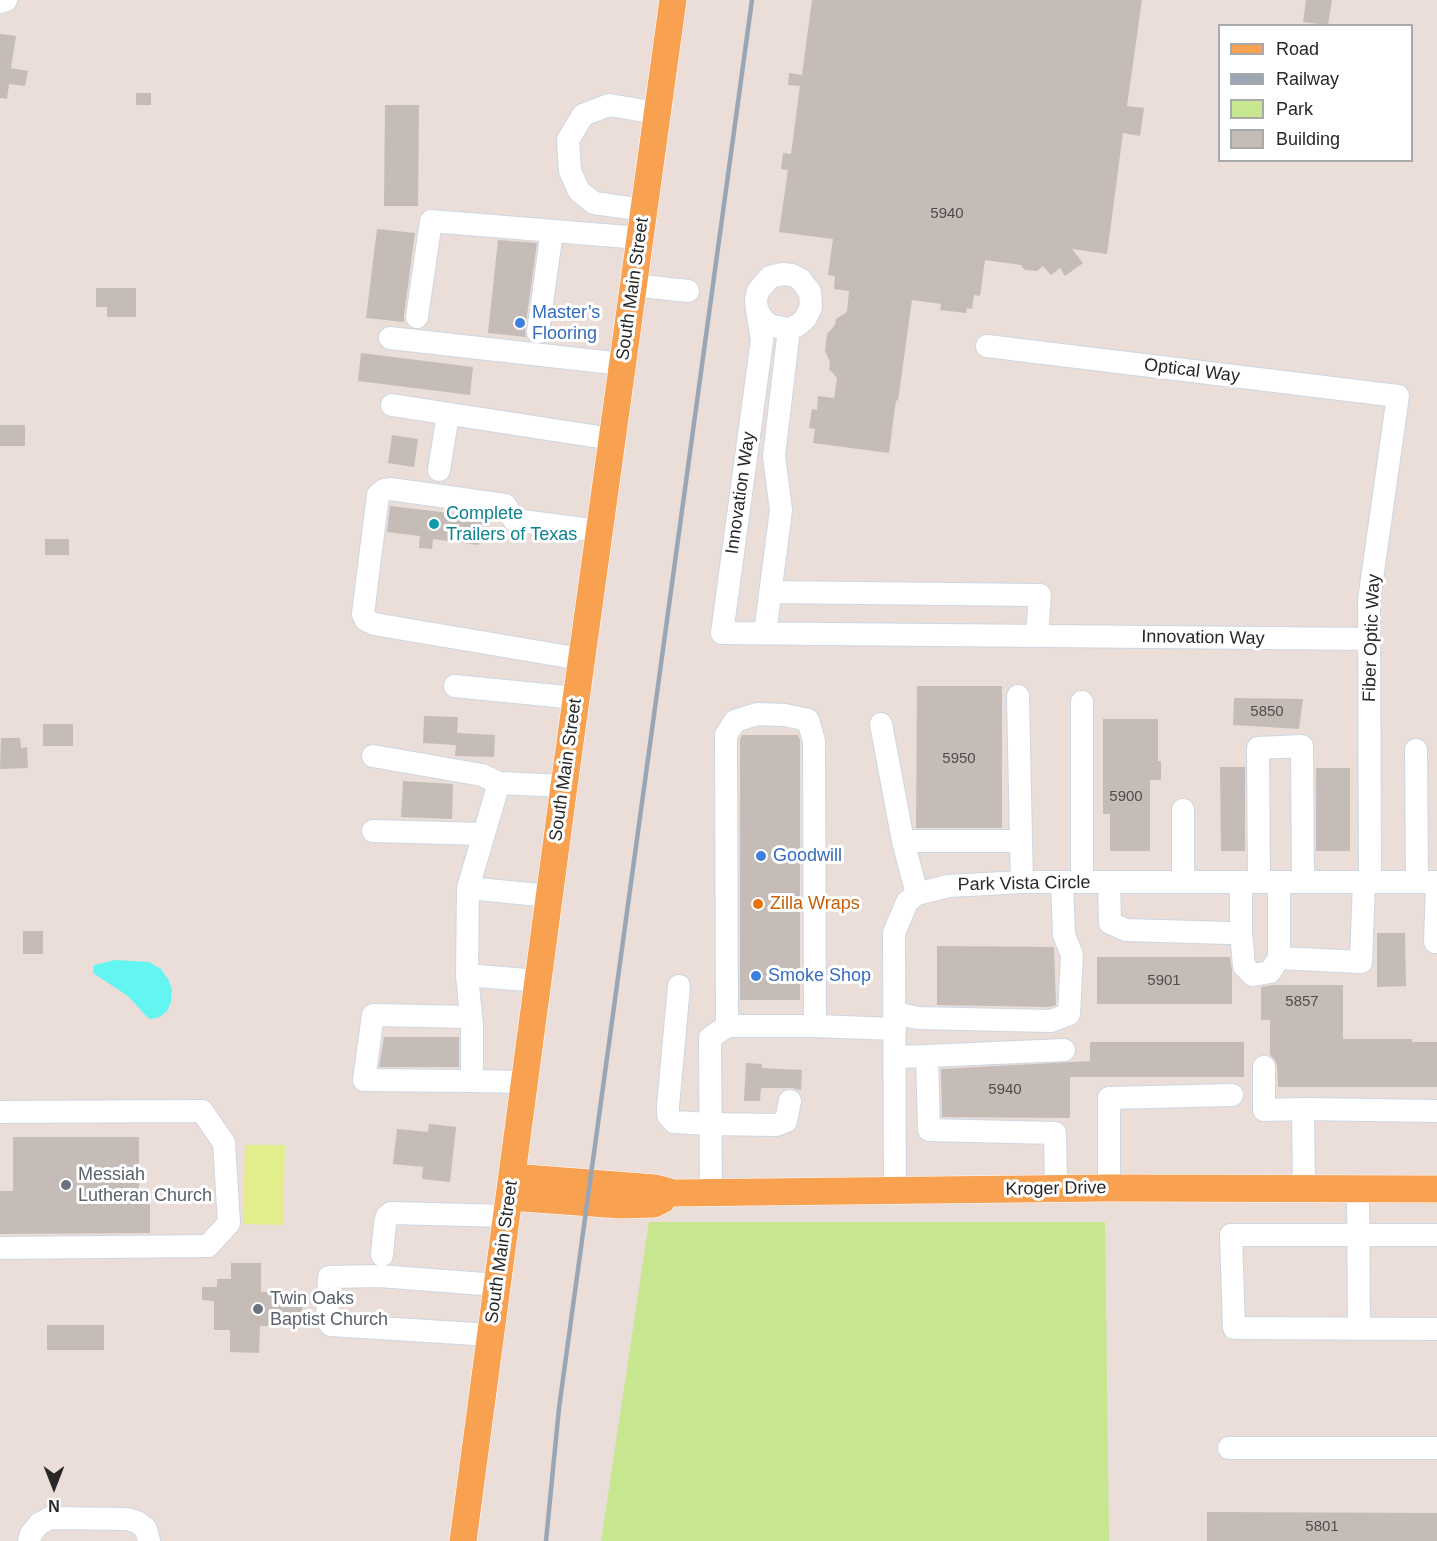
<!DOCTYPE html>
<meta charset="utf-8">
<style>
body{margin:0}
#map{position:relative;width:1437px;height:1541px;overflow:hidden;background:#ebddd8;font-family:Arial,sans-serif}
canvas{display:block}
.legend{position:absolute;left:1218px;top:24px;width:195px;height:138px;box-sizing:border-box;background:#fff;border:2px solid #a9a9a9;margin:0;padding:8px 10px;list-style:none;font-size:18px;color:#282828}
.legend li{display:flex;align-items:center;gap:12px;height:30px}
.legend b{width:30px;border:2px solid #a9a9a9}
.north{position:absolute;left:24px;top:1457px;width:60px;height:60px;-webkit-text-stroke:4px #fff;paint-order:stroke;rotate:180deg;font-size:16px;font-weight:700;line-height:24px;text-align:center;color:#282828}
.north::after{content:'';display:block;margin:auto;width:21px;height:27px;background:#282828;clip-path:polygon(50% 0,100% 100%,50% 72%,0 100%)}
</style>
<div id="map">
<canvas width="1437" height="1541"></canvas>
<ul class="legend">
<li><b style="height:8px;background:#f8a150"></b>Road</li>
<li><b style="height:8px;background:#9ba6b4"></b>Railway</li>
<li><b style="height:16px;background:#c6e690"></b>Park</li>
<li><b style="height:16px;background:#c5bcb7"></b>Building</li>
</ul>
<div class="north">N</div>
</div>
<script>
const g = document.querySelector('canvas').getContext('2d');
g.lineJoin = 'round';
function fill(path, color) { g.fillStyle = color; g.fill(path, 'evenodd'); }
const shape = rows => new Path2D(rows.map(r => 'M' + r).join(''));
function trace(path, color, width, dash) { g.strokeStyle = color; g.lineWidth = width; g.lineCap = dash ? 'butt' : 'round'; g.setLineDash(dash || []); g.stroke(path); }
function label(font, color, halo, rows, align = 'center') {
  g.font = font + ' Arial,sans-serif'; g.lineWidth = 6; g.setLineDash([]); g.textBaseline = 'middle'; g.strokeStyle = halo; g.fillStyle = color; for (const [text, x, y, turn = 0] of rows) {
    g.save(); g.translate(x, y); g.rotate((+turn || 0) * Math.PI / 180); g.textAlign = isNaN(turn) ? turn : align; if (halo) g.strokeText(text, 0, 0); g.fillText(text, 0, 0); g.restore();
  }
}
const green = shape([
 [649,1222,1105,1222,1109,1541,601,1541]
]);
const pitch = shape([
 [245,1145,285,1145,283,1225,243,1224]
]);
const water = shape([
 [115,960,149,962,161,969,168,979,172,989,171,1002,167,1011,160,1017,150,1019,146,1016,128,996,93,973,94,965]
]);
const building = shape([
 [812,0,1142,0,1127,106,1144,108,1140,136,1123,133,1107,254,1072,249,1083,263,1065,276,1060,268,1051,275,1043,266,1037,271,1025,270,1021,265,985,260,980,296,974,295,972,309,967,308,966,313,940,310,941,304,912,300,898,401,896,400,889,453,813,443,815,429,809,428,812,409,817,410,818,396,834,398,837,378,829,369,830,362,825,351,827,334,835,325,836,319,847,312,849,291,834,289,835,276,828,275,833,239,779,232,788,170,781,169,783,153,791,154,800,86,788,85,789,73,802,75],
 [1306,0,1332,0,1328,25,1303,22],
 [0,34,16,36,11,68,28,71,25,86,9,84,7,99,0,98],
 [136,93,151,93,151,105,136,105],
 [385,105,419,105,418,206,384,206],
 [377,229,415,233,404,315,404,322,366,318],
 [498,240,537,243,525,330,526,337,488,333],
 [96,288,136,288,136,317,107,317,107,307,96,307],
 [361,353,473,367,470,395,358,381],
 [0,425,25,425,25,446,0,446],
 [392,435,418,439,414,467,388,463],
 [390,506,483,517,479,545,433,539,432,549,419,548,420,536,387,532],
 [45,539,69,539,69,555,45,555],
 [917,686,1002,686,1002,828,916,828],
 [1234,698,1303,699,1299,729,1233,725],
 [424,716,458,717,457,733,495,735,494,757,455,756,456,745,423,743],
 [1103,719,1158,719,1158,761,1161,761,1161,780,1150,780,1150,851,1110,851,1110,814,1103,814],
 [43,724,73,724,73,746,43,746],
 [742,735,798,735,800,740,800,1000,740,1000,740,739],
 [1,738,20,738,21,748,27,747,28,768,0,769],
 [1220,767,1245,767,1245,851,1221,851],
 [1316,768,1350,768,1350,851,1316,851],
 [403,781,453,784,452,819,401,817],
 [23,931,43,931,43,954,23,954],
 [1377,933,1405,933,1406,986,1377,987],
 [937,946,1054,947,1056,1005,1049,1007,937,1005],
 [1097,957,1230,957,1232,970,1232,1004,1097,1004],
 [1273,985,1343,985,1343,1039,1412,1039,1412,1042,1437,1042,1437,1087,1278,1087,1277,1066,1275,1060,1270,1055,1270,1020,1261,1020,1261,987],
 [384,1037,459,1037,459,1067,379,1067],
 [1090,1042,1244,1042,1244,1077,1070,1077,1070,1118,942,1117,941,1069,1090,1061],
 [746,1063,762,1064,762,1068,802,1070,801,1090,792,1088,761,1088,760,1101,744,1101],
 [429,1124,456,1127,450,1182,422,1179,423,1167,393,1164,397,1129,428,1132],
 [13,1137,139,1137,139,1191,150,1191,150,1233,0,1234,0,1191,13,1191],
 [231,1263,261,1263,261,1292,294,1292,294,1300,303,1300,302,1318,293,1318,293,1326,260,1326,259,1353,230,1352,230,1330,214,1330,214,1301,202,1300,202,1287,217,1287,217,1279,231,1279],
 [47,1325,104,1325,104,1350,47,1350],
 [1207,1512,1437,1513,1437,1541,1207,1541]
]);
const minor = shape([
 [0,2,6,0],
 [644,210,594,203,579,191,570,171,568,140,583,115,609,105,657,113],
 [633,285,688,291],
 [757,310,764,321,772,326,789,329,798,325,805,319,811,307,810,292,800,279,792,275,782,274,770,277,758,291,756,300,757,310,762,340,722,633,1370,639],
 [417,317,431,221,640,238],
 [538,332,552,231],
 [390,338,622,364],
 [987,346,1398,396,1369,600,1370,882],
 [392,405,612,439],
 [439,470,448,414],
 [770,592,1040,595,1037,636],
 [765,633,781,510,774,456,789,329],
 [581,659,374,624,366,620,363,614,378,495,384,490,390,489,505,505,514,520,599,531],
 [455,686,576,698],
 [881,724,903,841,917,894],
 [1416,750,1417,882],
 [373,756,482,775,499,783],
 [1183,810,1183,882],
 [373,831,484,834],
 [903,841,1021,841,1018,696],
 [1021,841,1022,882],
 [1082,882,1082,702],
 [1109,882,1110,923,1126,930,1229,933,1241,932,1241,882],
 [1259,882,1258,748,1302,746,1303,882],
 [1279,882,1279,958,1361,962,1364,882],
 [1437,885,1435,942,1437,942],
 [468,888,467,975,538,981],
 [549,896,468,888,499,783,564,786],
 [1241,932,1244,966,1253,975,1270,972,1279,958],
 [467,975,472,1026,472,1081,364,1080,373,1015,471,1017],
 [679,986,668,1106,668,1115,674,1122,710,1124,776,1125,786,1121,790,1101],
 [895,1013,918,1018,1051,1021,1069,1014,1072,955,1064,935,1062,882],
 [727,1026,815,1026],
 [927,1056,1064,1050],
 [895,1057,927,1056,929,1130,1055,1133,1056,1189],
 [1264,1067,1264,1110,1303,1109],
 [472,1081,525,1082],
 [0,1112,202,1111,224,1143,229,1223,208,1246,0,1248],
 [1109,1188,1109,1098,1232,1095],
 [1304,1189,1303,1109,1437,1111],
 [1358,1189,1359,1329],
 [895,1191,894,933,907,902,917,894,948,886,1022,882,1437,882],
 [711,1192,710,1038,727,1026,726,735,735,721,757,714,785,715,808,720,814,741,815,1026,895,1029],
 [1437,1235,1231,1235,1234,1328,1437,1329],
 [382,1255,385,1224,387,1216,391,1213,507,1216],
 [491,1335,331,1325,327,1320,329,1277,379,1276,497,1285],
 [1229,1448,1437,1448],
 [29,1541,31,1534,39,1524,50,1518,127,1519,137,1522,146,1529,149,1541]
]);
const major = shape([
 [512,1177,655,1188,674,1193,1109,1188,1437,1189],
 [509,1197,620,1205,654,1204,662,1200],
 [463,1541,564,786,673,0]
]);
const rail = shape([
 [546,1541,559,1408,752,0]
]);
const markers = [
 [520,323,6,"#3f7fe0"],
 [434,524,6,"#0f9aa8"],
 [761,856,6,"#3f7fe0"],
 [758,904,6,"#e8710a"],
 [756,976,6,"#3f7fe0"],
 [66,1185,6,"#6b7280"],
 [258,1309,6,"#6b7280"]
];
const numberNames = [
 ["5940",947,214],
 ["5850",1267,712],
 ["5950",959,759],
 ["5900",1126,797],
 ["5901",1164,981],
 ["5857",1302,1002],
 ["5940",1005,1090],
 ["5801",1322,1527]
];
const streetNames = [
 ["South Main Street",633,289,-82],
 ["Optical Way",1192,371,7],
 ["Innovation Way",741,493,-82],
 ["Innovation Way",1203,638,1],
 ["Fiber Optic Way",1372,638,-88],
 ["South Main Street",566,770,-82],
 ["Park Vista Circle",1024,884,-1],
 ["Kroger Drive",1056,1189,-1],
 ["South Main Street",502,1252,-82]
];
const shopNames = [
 ["Master’s",532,313],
 ["Flooring",532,334],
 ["Goodwill",773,856],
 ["Smoke Shop",768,976]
];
const cultureNames = [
 ["Complete",446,514],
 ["Trailers of Texas",446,535]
];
const foodNames = [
 ["Zilla Wraps",770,904]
];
const worshipNames = [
 ["Messiah",78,1175],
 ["Lutheran Church",78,1196],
 ["Twin Oaks",270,1299],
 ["Baptist Church",270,1320]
];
fill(green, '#c6e690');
fill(pitch, '#e1ee8b');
fill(water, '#63f5f2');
fill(building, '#c5bcb7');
trace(minor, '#cdd7e2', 24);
trace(major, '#fff', 28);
trace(minor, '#fff', 22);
trace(major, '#f8a150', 27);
trace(rail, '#9ba6b4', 4.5);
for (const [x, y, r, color] of markers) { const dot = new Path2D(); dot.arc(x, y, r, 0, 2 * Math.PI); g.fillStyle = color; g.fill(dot); trace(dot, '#fff', 2); }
label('15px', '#4f4d4c', null, numberNames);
label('18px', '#282828', '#fff', streetNames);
label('18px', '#366cbe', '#fff', shopNames, 'left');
label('18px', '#0d838f', '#fff', cultureNames, 'left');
label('18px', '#c56008', '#fff', foodNames, 'left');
label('18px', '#5b616d', '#fff', worshipNames, 'left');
</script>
